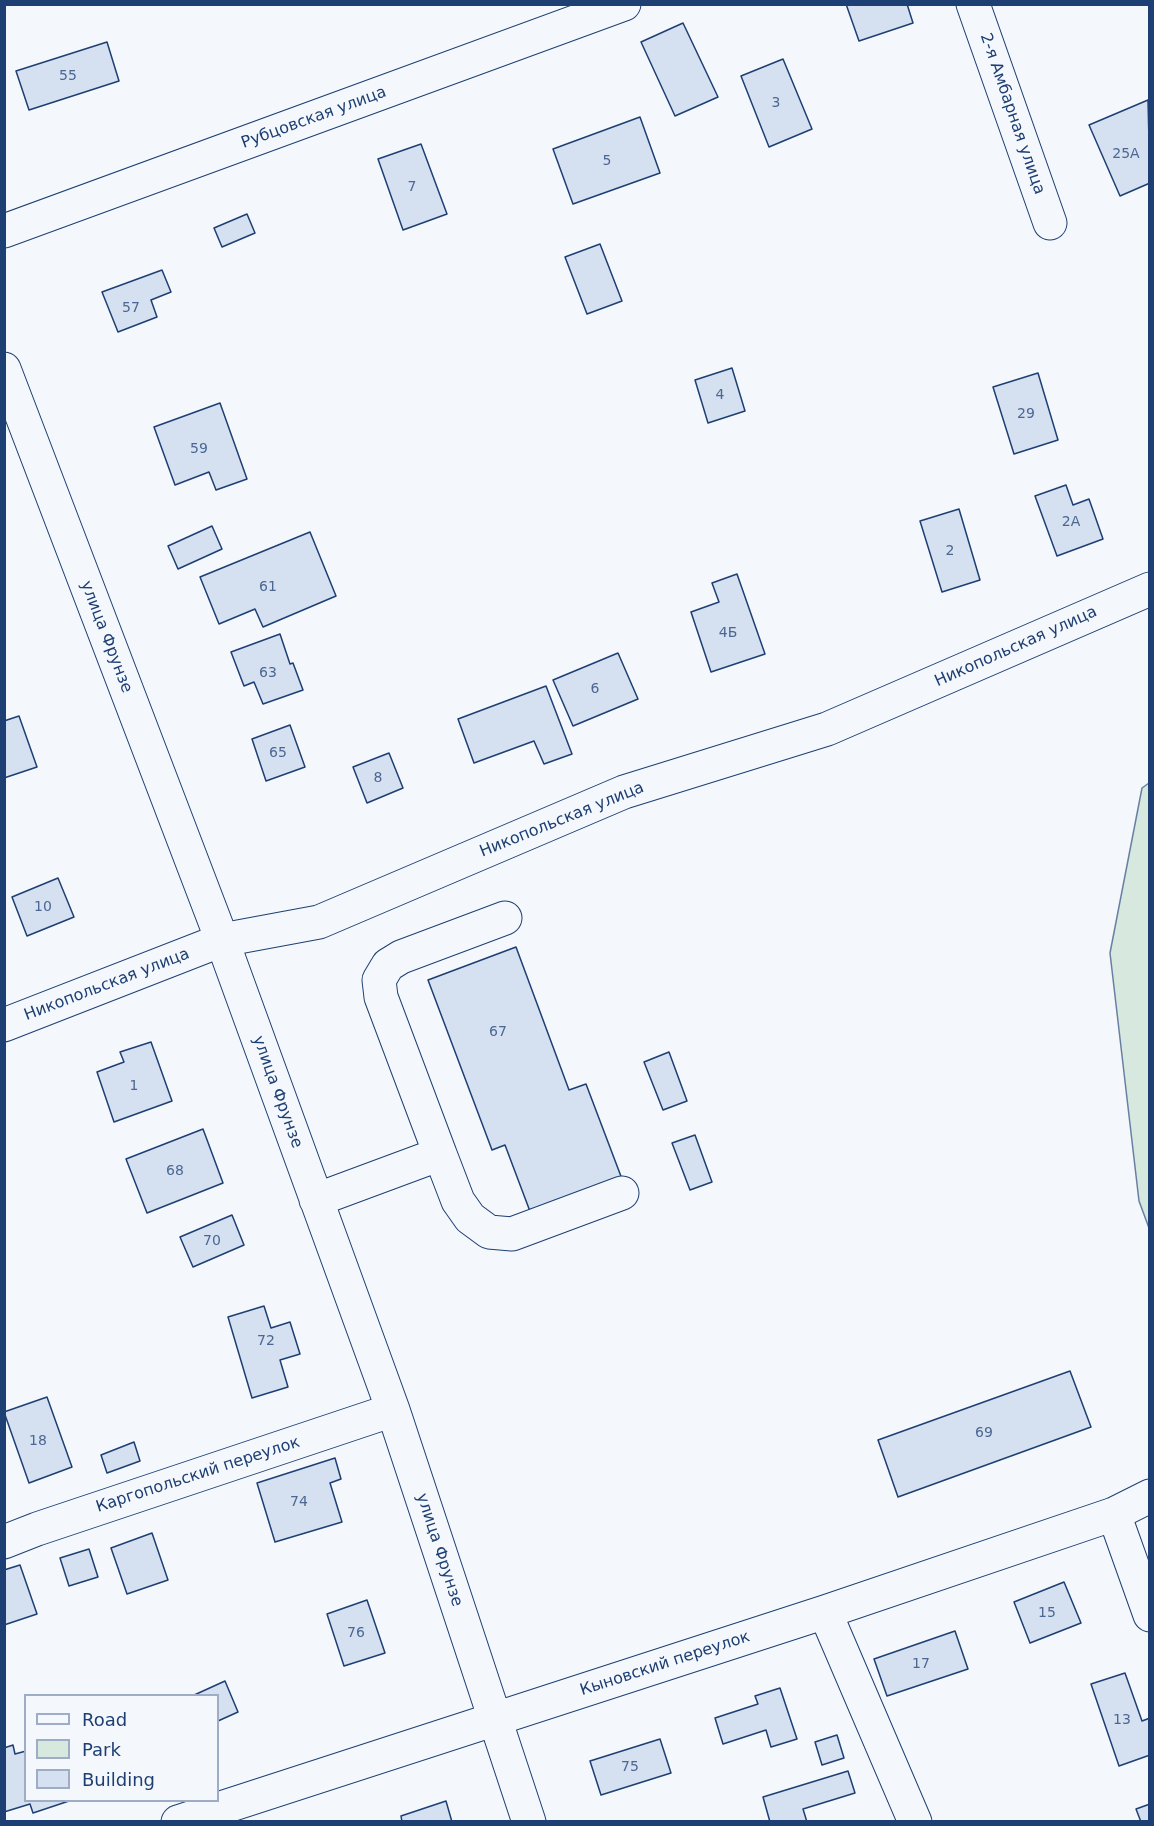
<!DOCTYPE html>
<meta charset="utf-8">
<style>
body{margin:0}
#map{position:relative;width:1154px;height:1826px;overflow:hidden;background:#f4f7fb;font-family:"DejaVu Sans",sans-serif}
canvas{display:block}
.frame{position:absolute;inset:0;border:6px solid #1d3f73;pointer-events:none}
.legend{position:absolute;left:24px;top:1694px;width:195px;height:108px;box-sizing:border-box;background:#f4f7fb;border:2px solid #9eadc5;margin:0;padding:8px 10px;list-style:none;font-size:18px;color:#1d3f73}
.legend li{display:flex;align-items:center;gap:12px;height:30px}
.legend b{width:30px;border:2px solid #9eadc5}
</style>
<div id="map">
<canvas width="1154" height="1826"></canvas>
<div class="frame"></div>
<ul class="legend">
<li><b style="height:8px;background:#f4f7fb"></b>Road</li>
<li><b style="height:16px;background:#d7e8df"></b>Park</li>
<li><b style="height:16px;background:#d5e0f0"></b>Building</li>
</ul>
</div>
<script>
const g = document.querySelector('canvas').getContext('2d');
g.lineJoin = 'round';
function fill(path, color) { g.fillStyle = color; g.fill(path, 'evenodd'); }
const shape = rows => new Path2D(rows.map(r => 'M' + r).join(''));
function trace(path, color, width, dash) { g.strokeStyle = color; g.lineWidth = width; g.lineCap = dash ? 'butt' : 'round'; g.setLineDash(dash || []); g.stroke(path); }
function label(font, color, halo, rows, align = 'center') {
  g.font = font + ' "DejaVu Sans",sans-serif'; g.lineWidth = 4.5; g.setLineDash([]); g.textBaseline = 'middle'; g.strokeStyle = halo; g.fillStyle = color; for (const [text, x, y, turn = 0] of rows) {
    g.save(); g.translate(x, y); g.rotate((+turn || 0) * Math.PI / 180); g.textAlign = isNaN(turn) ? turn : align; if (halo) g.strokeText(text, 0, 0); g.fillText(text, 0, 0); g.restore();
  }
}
const green = shape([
 [1149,783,1149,1228,1139,1201,1110,953,1142,788,1149,783]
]);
const building = shape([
 [846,4,907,4,913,23,859,41,846,4],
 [683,23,718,97,675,116,641,42,683,23],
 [107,42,119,81,29,110,16,71,107,42],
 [783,59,812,129,769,147,741,76,783,59],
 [1148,100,1150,183,1120,196,1089,125,1148,100],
 [640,117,660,173,573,204,553,149,640,117],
 [421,144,447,214,403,230,378,159,421,144],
 [247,214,255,233,222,247,214,228,247,214],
 [600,244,622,301,587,314,565,257,600,244],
 [162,270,171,292,151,300,157,317,118,332,102,292,162,270],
 [732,368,745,411,708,423,695,380,732,368],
 [1038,373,1058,440,1014,454,993,387,1038,373],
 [220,403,247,479,216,490,209,472,175,485,154,427,220,403],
 [1066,485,1073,505,1089,499,1103,539,1057,556,1035,496,1066,485],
 [959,509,980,580,942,592,920,521,959,509],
 [212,526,222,549,178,569,168,546,212,526],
 [310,532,336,596,263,627,255,609,219,624,200,577,310,532],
 [737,574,765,654,711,672,691,612,719,602,712,583,737,574],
 [280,634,290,664,293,663,303,690,263,704,254,682,244,686,231,652,280,634],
 [618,653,638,699,573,726,553,680,618,653],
 [546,686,572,754,544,764,534,741,474,763,458,719,546,686],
 [19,716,37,767,4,778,4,721,19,716],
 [290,725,305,767,266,781,252,739,290,725],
 [389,753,403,788,367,803,353,767,389,753],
 [58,878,74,917,27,936,12,897,58,878],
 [516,947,569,1090,586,1084,622,1179,531,1214,505,1145,492,1150,428,980,516,947],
 [151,1042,172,1101,114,1122,97,1072,124,1062,120,1052,151,1042],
 [669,1052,687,1101,663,1110,644,1062,669,1052],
 [203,1129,223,1183,147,1213,126,1159,203,1129],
 [695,1135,712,1182,690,1190,672,1143,695,1135],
 [232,1215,244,1245,193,1267,180,1237,232,1215],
 [264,1306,271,1328,290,1322,300,1354,280,1360,288,1387,252,1398,228,1317,264,1306],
 [1070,1371,1091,1427,898,1497,878,1440,1070,1371],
 [47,1397,72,1467,29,1483,4,1412,47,1397],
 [134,1442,140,1461,107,1473,101,1455,134,1442],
 [335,1458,341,1479,330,1483,342,1522,275,1542,257,1483,335,1458],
 [152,1533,168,1580,127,1594,111,1548,152,1533],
 [89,1549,98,1577,69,1586,60,1558,89,1549],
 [20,1565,37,1614,4,1625,4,1570,20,1565],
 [1064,1582,1081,1623,1030,1643,1014,1602,1064,1582],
 [367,1600,385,1653,344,1666,327,1614,367,1600],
 [955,1631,968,1669,887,1696,874,1659,955,1631],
 [1125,1673,1142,1721,1150,1718,1150,1755,1119,1766,1091,1684,1125,1673],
 [225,1681,238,1712,218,1721,218,1696,192,1696,225,1681],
 [780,1688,797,1739,771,1747,766,1730,723,1744,715,1718,758,1704,755,1696,780,1688],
 [837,1735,844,1758,822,1765,815,1742,837,1735],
 [660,1739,671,1773,601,1795,590,1761,660,1739],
 [13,1745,15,1754,26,1751,26,1800,72,1800,33,1813,30,1804,4,1812,4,1748,13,1745],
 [848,1771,855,1793,803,1809,807,1822,770,1822,763,1797,848,1771],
 [446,1801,452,1822,402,1822,401,1816,446,1801],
 [1150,1804,1150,1822,1141,1822,1136,1809,1150,1804]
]);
const minor = shape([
 [973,4,1050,223],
 [4,231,624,4],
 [4,369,222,940,393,1410,529,1822],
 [4,1025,222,940,319,922,624,792,827,729,1150,589],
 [440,1154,458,1201,470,1218,489,1232,512,1234,622,1193],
 [316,1200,440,1154,381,997,379,980,388,965,401,957,505,918],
 [1114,1514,1150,1615],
 [4,1542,37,1529,393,1410],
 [825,1612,915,1822],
 [178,1822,825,1612,1114,1514,1150,1496]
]);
const numberNames = [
 ["55",68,76],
 ["3",776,103],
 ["25А",1126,154],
 ["5",607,161],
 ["7",412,187],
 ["57",131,308],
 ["4",720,395],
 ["29",1026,414],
 ["59",199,449],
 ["2А",1071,522],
 ["2",950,551],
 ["61",268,587],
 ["4Б",728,633],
 ["63",268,673],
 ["6",595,689],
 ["65",278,753],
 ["8",378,778],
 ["10",43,907],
 ["67",498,1032],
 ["1",134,1086],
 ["68",175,1171],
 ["70",212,1241],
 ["72",266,1341],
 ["69",984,1433],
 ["18",38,1441],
 ["74",299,1502],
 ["15",1047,1613],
 ["76",356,1633],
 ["17",921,1664],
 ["13",1122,1720],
 ["75",630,1767]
];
const streetNames = [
 ["2-я Амбарная улица",1012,114,71],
 ["Рубцовская улица",314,118,-20],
 ["улица Фрунзе",106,637,69],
 ["Никопольская улица",1016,647,-24],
 ["Никопольская улица",562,820,-22],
 ["Никопольская улица",107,985,-21],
 ["улица Фрунзе",277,1092,70],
 ["Каргопольский переулок",198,1475,-18],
 ["улица Фрунзе",439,1550,72],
 ["Кыновский переулок",665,1664,-18]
];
fill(green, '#d7e8df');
trace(green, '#687fa3', 1.5);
fill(building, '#d5e0f0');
trace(building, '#1d3f73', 1.5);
trace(minor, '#1d3f73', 35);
trace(minor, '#f4f7fb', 33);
label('14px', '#4b6792', null, numberNames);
label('16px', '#1d3f73', '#f4f7fb', streetNames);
</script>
